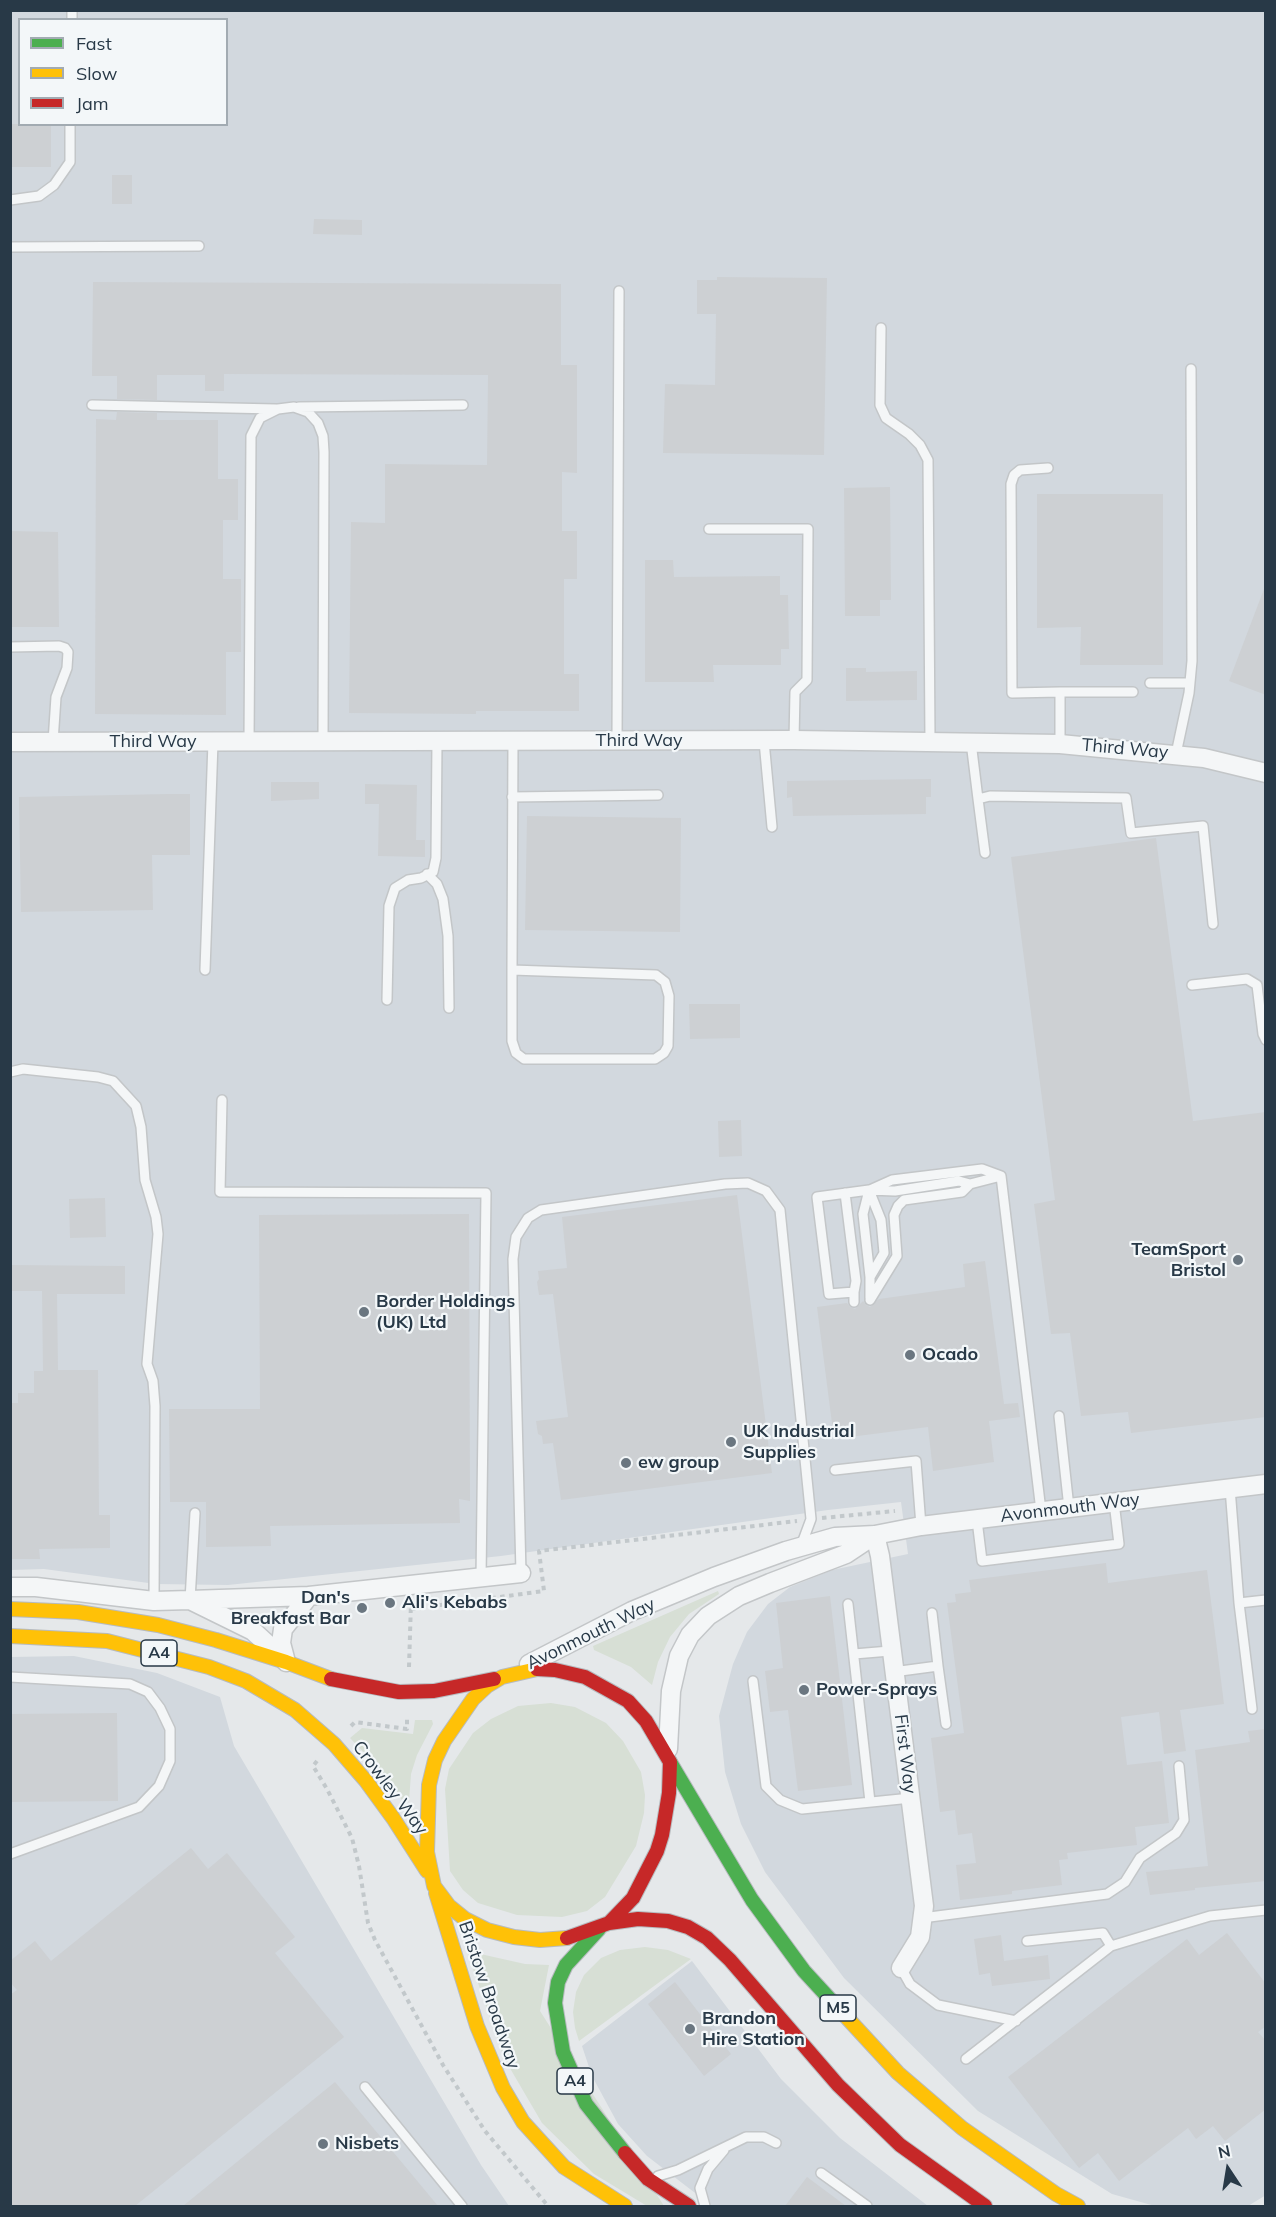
<!DOCTYPE html>
<style>
body{margin:0}
#map{position:relative;width:1276px;height:2217px;overflow:hidden;background:#e5e8ea;font-family:Mulish,sans-serif}
canvas{display:block}
.frame{position:absolute;inset:0;border:12px solid #283947;pointer-events:none}
.legend{position:absolute;left:18px;top:18px;width:210px;height:108px;box-sizing:border-box;background:#f3f7f9;border:2px solid #a2abb2;margin:0;padding:8px 10px;list-style:none;font-size:18px;color:#283947}
.legend li{display:flex;align-items:center;gap:12px;height:30px}
.legend b{width:30px;border:2px solid #a2abb2}
.north{position:absolute;left:1198px;top:2139px;width:60px;height:60px;-webkit-text-stroke:4px #f3f7f9;paint-order:stroke;rotate:348deg;font-size:16px;font-weight:700;line-height:24px;text-align:center;color:#283947}
.north::after{content:'';display:block;margin:auto;width:21px;height:27px;background:#283947;clip-path:polygon(50% 0,100% 100%,50% 72%,0 100%)}
</style>
<div id="map">
<canvas width="1276" height="2217"></canvas>
<div class="frame"></div>
<ul class="legend">
<li><b style="height:8px;background:#4caf50"></b>Fast</li>
<li><b style="height:8px;background:#ffc107"></b>Slow</li>
<li><b style="height:8px;background:#c62828"></b>Jam</li>
</ul>
<div class="north">N</div>
</div>
<script>
const g = document.querySelector('canvas').getContext('2d');
g.lineJoin = 'round';
function fill(path, color) { g.fillStyle = color; g.fill(path, 'evenodd'); }
const shape = rows => new Path2D(rows.map(r => 'M' + r).join(''));
function trace(path, color, width, dash) { g.strokeStyle = color; g.lineWidth = width; g.lineCap = dash ? 'butt' : 'round'; g.setLineDash(dash || []); g.stroke(path); }
function label(font, color, halo, rows, align = 'center') {
  g.font = font + ' Mulish,sans-serif'; g.lineWidth = 4.5; g.setLineDash([]); g.textBaseline = 'middle'; g.strokeStyle = halo; g.fillStyle = color; for (const [text, x, y, turn = 0] of rows) {
    g.save(); g.translate(x, y); g.rotate((+turn || 0) * Math.PI / 180); g.textAlign = isNaN(turn) ? turn : align; if (halo) g.strokeText(text, 0, 0); g.fillText(text, 0, 0); g.restore();
  }
}
const built = shape([
 [10,11,1265,11,1266,2195,1248,2206,1155,2206,1112,2194,978,2111,844,1978,765,1872,741,1824,725,1772,719,1716,733,1664,747,1632,768,1604,790,1587,832,1570,908,1554,901,1502,828,1510,501,1556,228,1585,156,1584,44,1569,11,1570],
 [20,20,226,20,226,124,20,124],
 [74,1656,157,1673,220,1697,234,1746,481,2165,509,2206,11,2206,10,1657],
 [692,1961,781,2079,840,2138,928,2206,712,2206,647,2156,618,2124,592,2076,582,2046]
]);
const green = shape([
 [718,1591,719,1594,689,1614,670,1637,658,1662,652,1685,631,1667,594,1650,593,1646],
 [551,1703,575,1707,606,1723,623,1741,641,1772,645,1795,644,1813,636,1846,605,1897,587,1911,562,1917,517,1915,478,1903,463,1890,450,1871,445,1789,449,1769,473,1733,491,1719,518,1706],
 [415,1720,432,1720,433,1724,417,1755,411,1774,409,1801,405,1804,372,1761,350,1738,362,1728,413,1734],
 [645,1947,668,1950,691,1959,579,2041,575,2028,573,2012,576,1992,584,1975,601,1958,620,1950],
 [467,1951,525,1964,549,1965,540,2011,664,2206,647,2206,594,2174,542,2123,504,2058]
]);
const building = shape([
 [10,124,51,124,51,167,10,167],
 [112,175,132,175,132,204,112,204],
 [314,219,362,220,362,235,313,234],
 [717,277,827,278,824,455,663,453,665,384,715,385,716,314,697,314,697,280,717,280],
 [93,282,561,284,561,365,577,365,577,473,562,472,562,531,577,531,577,579,564,579,564,674,579,674,579,711,476,711,476,714,349,713,351,522,385,523,385,464,487,465,488,375,224,374,224,391,205,391,205,375,157,375,157,400,117,399,117,376,92,376],
 [117,412,157,413,157,420,218,420,218,479,238,479,238,520,223,520,223,579,241,579,241,652,226,652,226,715,95,714,96,419,116,420],
 [890,487,891,600,880,600,880,616,845,616,844,488],
 [1037,494,1163,494,1163,665,1080,665,1081,627,1037,628],
 [10,531,58,532,59,627,10,627],
 [645,560,673,560,674,577,780,576,780,595,788,595,789,649,781,649,781,665,713,665,714,682,645,682],
 [1264,589,1266,589,1266,695,1229,681],
 [846,668,866,668,866,672,917,671,917,700,846,701],
 [931,779,931,797,926,797,926,814,793,816,792,797,787,798,787,781],
 [271,782,319,782,319,799,271,801],
 [365,784,417,785,416,840,425,840,425,857,378,856,379,804,365,804],
 [168,794,190,794,190,855,152,855,153,910,21,912,19,797],
 [527,816,681,818,680,932,525,930],
 [1156,838,1193,1121,1266,1112,1266,1417,1131,1433,1128,1412,1081,1416,1070,1333,1051,1334,1034,1204,1055,1200,1011,857],
 [689,1004,740,1004,740,1038,690,1039],
 [741,1120,742,1156,719,1157,718,1121],
 [737,1195,772,1473,561,1500,553,1443,543,1444,542,1436,538,1434,536,1421,568,1417,553,1294,539,1295,537,1282,539,1279,538,1271,567,1268,562,1217],
 [105,1198,106,1237,70,1238,69,1199],
 [469,1214,470,1501,459,1499,460,1523,270,1526,271,1546,206,1547,206,1502,170,1502,169,1409,260,1409,259,1215],
 [985,1261,1004,1404,1018,1403,1020,1417,989,1421,994,1462,933,1471,928,1427,834,1439,817,1307,847,1303,850,1307,855,1309,863,1301,866,1305,870,1307,879,1299,965,1287,963,1264],
 [10,1265,125,1266,125,1294,57,1294,58,1370,98,1370,99,1515,110,1515,110,1548,39,1549,40,1559,10,1559,10,1403,18,1403,18,1393,34,1393,34,1371,43,1371,42,1291,10,1291],
 [1106,1563,1108,1583,1207,1570,1224,1704,1180,1710,1186,1751,1164,1754,1159,1712,1121,1717,1127,1765,1162,1761,1169,1823,1135,1827,1137,1845,1067,1853,1068,1859,1059,1860,1062,1885,1012,1891,1012,1894,960,1900,956,1865,976,1863,972,1833,958,1835,955,1810,940,1812,931,1738,964,1733,947,1603,956,1602,955,1594,971,1592,969,1580],
 [830,1596,852,1785,798,1791,788,1710,770,1712,765,1671,783,1668,776,1603],
 [117,1713,118,1801,10,1802,10,1714],
 [1266,1729,1266,1881,1195,1888,1195,1890,1150,1895,1146,1872,1208,1866,1195,1750,1250,1742,1248,1731],
 [191,1848,208,1869,227,1853,295,1937,275,1953,344,2037,135,2206,10,2206,10,1995,17,1990,10,1982,10,1961,35,1941,51,1961],
 [1227,1933,1266,1984,1266,2026,1258,2032,1266,2041,1266,2109,1225,2141,1213,2126,1196,2139,1188,2128,1119,2181,1098,2153,1079,2168,1008,2077,1187,1939,1199,1955],
 [1001,1935,1004,1961,1048,1955,1050,1979,992,1986,990,1973,979,1975,974,1939],
 [675,1982,731,2054,704,2076,648,2004],
 [335,2082,438,2206,183,2206],
 [807,2177,846,2206,785,2206]
]);
const path = shape([
 [822,1518,895,1511],
 [411,1609,544,1591,539,1551,797,1521],
 [409,1667,411,1602],
 [351,1726,355,1722,407,1729,407,1716],
 [317,1761,313,1766,327,1789,352,1838,359,1866,368,1923,375,1940,443,2065,485,2131,548,2206]
]);
const lane = shape([
 [72,20,72,10],
 [10,200,39,196,54,185,70,162,70,124],
 [10,247,199,246],
 [881,328,880,405,886,418,909,434,920,445,928,460,930,741],
 [92,405,276,409],
 [299,407,463,405],
 [1048,468,1020,470,1014,475,1011,484,1012,693,1060,692,1060,744],
 [709,529,808,529,807,680,795,692,794,740],
 [10,647,59,646,65,648,68,652,67,668,56,697,53,742],
 [1150,683,1190,683],
 [1060,692,1133,692],
 [617,740,619,291],
 [764,741,772,827],
 [249,742,251,436,260,418,278,409,294,407,308,412,318,423,323,436,324,452,323,741],
 [971,742,978,799,990,796,1126,798,1131,833,1203,826,1213,924],
 [1176,754,1189,693,1192,661,1191,369],
 [512,797,658,795],
 [978,799,985,853],
 [427,874,437,884,443,899,448,936,449,1008],
 [205,970,213,742],
 [512,970,656,975,665,982,669,996,668,1046,664,1053,655,1059,524,1059,516,1053,512,1041,512,970,513,741],
 [1192,985,1247,979,1257,985,1263,1034,1266,1040],
 [387,1000,389,906,395,888,408,880,421,878,433,872,436,858,437,741],
 [10,1072,23,1069,98,1077,113,1081,136,1106,141,1127,145,1180,156,1217,158,1234,147,1364,153,1381,155,1406,154,1601],
 [222,1100,220,1192,486,1193,481,1578],
 [1001,1176,1041,1511],
 [872,1189,892,1180,982,1169,1001,1176],
 [869,1190,863,1214,870,1277,870,1298],
 [869,1190,881,1220,884,1253,870,1277],
 [845,1193,856,1281,854,1292],
 [870,1300,897,1256,894,1215,898,1206,904,1200,962,1192,970,1184,1001,1176],
 [854,1302,854,1292,829,1294,817,1197,869,1190,895,1191,959,1181,970,1184],
 [1059,1416,1069,1508],
 [835,1470,916,1461,921,1526],
 [1230,1488,1239,1603,1252,1709],
 [977,1520,982,1561,1119,1544,1114,1502],
 [521,1573,513,1259,516,1237,528,1218,541,1210,725,1184,748,1183,766,1191,780,1210,811,1519,801,1546],
 [190,1600,195,1513],
 [1239,1603,1266,1600],
 [848,1604,870,1802],
 [854,1654,890,1651],
 [938,1666,946,1724],
 [893,1672,938,1666,932,1613],
 [10,1677,130,1684,148,1692,160,1708,170,1729,170,1761,159,1786,139,1807,10,1854],
 [753,1681,766,1786,780,1800,802,1809,911,1798],
 [922,1918,1107,1894,1125,1882,1140,1858,1176,1833,1184,1820,1179,1766],
 [1111,1946,1210,1916,1266,1910],
 [901,1968,910,1984,938,2005,1016,2021],
 [966,2059,1111,1946,1103,1933,1027,1941],
 [365,2087,462,2206],
 [821,2173,867,2206],
 [658,2176,678,2170,746,2137,764,2137,776,2143],
 [705,2206,700,2188,708,2169,724,2150]
]);
const street = shape([
 [10,742,794,740,1060,744,1204,758,1266,773],
 [875,1535,880,1556,924,1906,920,1937,901,1968],
 [10,1587,36,1587,154,1601,190,1600,253,1631,277,1653],
 [190,1600,309,1596,521,1573],
 [286,1662,281,1643,283,1629,309,1596],
 [529,1664,632,1611,714,1577,786,1551,835,1537,875,1535,921,1526,1266,1484],
 [668,1749,671,1691,679,1656,690,1635,708,1616,739,1596,770,1583,846,1554,873,1536]
]);
const fast = shape([
 [670,1762,752,1900,804,1971,838,2008],
 [599,1929,566,1965,558,1982,555,2003,563,2052,586,2104,625,2153]
]);
const slow = shape([
 [10,1609,78,1612,158,1625,216,1640,286,1662,331,1679],
 [10,1636,107,1641,209,1667,246,1681,295,1710,334,1744,366,1781,393,1818,427,1871],
 [537,1669,502,1677,487,1686,473,1699,444,1741,435,1760,429,1785,427,1852,434,1886,449,1906,465,1919,487,1930,514,1937,540,1940,567,1938],
 [436,1893,477,2026,503,2088,523,2122,564,2167,625,2206],
 [838,2008,898,2073,962,2128,1056,2194,1078,2206]
]);
const jam = shape([
 [537,1669,555,1670,585,1677,628,1701,646,1721,670,1762,669,1793,662,1835,657,1851,633,1898,609,1923,567,1938],
 [331,1679,399,1692,434,1691,494,1679],
 [609,1923,638,1919,668,1921,688,1927,707,1938,730,1960,838,2085,900,2145,985,2206],
 [625,2153,648,2179,689,2206]
]);
const markers = [
 [1238,1260,6,"#6a7680"],
 [364,1312,6,"#6a7680"],
 [910,1355,6,"#6a7680"],
 [731,1442,6,"#6a7680"],
 [626,1463,6,"#6a7680"],
 [390,1603,6,"#6a7680"],
 [362,1608,6,"#6a7680"],
 [804,1690,6,"#6a7680"],
 [690,2029,6,"#6a7680"],
 [323,2144,6,"#6a7680"]
];
const shields = [
 [159,1653,36],
 [838,2008,36],
 [575,2081,36]
];
const shieldNames = [
 ["A4",159,1653],
 ["M5",838,2008],
 ["A4",575,2081]
];
const streetNames = [
 ["Third Way",639,741],
 ["Third Way",153,742],
 ["Third Way",1125,749,5],
 ["Avonmouth Way",1070,1508,-7],
 ["Avonmouth Way",591,1634,-26],
 ["First Way",905,1754,83],
 ["Crowley Way",390,1788,53],
 ["Bristow Broadway",489,1995,71]
];
const poiNames = [
 ["TeamSport",1226,1250,"right"],
 ["Bristol",1226,1271,"right"],
 ["Border Holdings",376,1302],
 ["(UK) Ltd",376,1323],
 ["Ocado",922,1355],
 ["UK Industrial",743,1432],
 ["Supplies",743,1453],
 ["ew group",638,1463],
 ["Dan's",350,1598,"right"],
 ["Breakfast Bar",350,1619,"right"],
 ["Ali's Kebabs",402,1603],
 ["Power-Sprays",816,1690],
 ["Brandon",702,2019],
 ["Hire Station",702,2040],
 ["Nisbets",335,2144]
];
fill(built, '#d2d8de');
fill(green, '#d7dfd5');
fill(building, '#cdd0d3');
trace(lane, '#c3c6c8', 12);
trace(street, '#c3c6c8', 21);
trace(fast, '#b7bbbf', 16);
trace(slow, '#b7bbbf', 16);
trace(jam, '#b7bbbf', 16);
trace(path, '#c2c8cb', 4, [4.5, 4.5]);
trace(lane, '#f4f6f7', 9);
trace(street, '#f4f6f7', 18);
trace(fast, '#4caf50', 14);
trace(slow, '#ffc107', 14);
trace(jam, '#c62828', 14);
for (const [x, y, r, color] of markers) { const dot = new Path2D(); dot.arc(x, y, r, 0, 2 * Math.PI); g.fillStyle = color; g.fill(dot); trace(dot, '#f3f7f9', 2); }
for (const [x, y, w] of shields) { const box = new Path2D(); box.roundRect(x - w / 2, y - 13, w, 26, 4.5); g.fillStyle = '#f3f7f9'; g.fill(box); trace(box, '#283947', 1.5); }
label('bold 16px', '#283947', null, shieldNames);
label('18px', '#283947', '#f3f7f9', streetNames);
label('bold 18px', '#283947', '#f3f7f9', poiNames, 'left');
</script>
